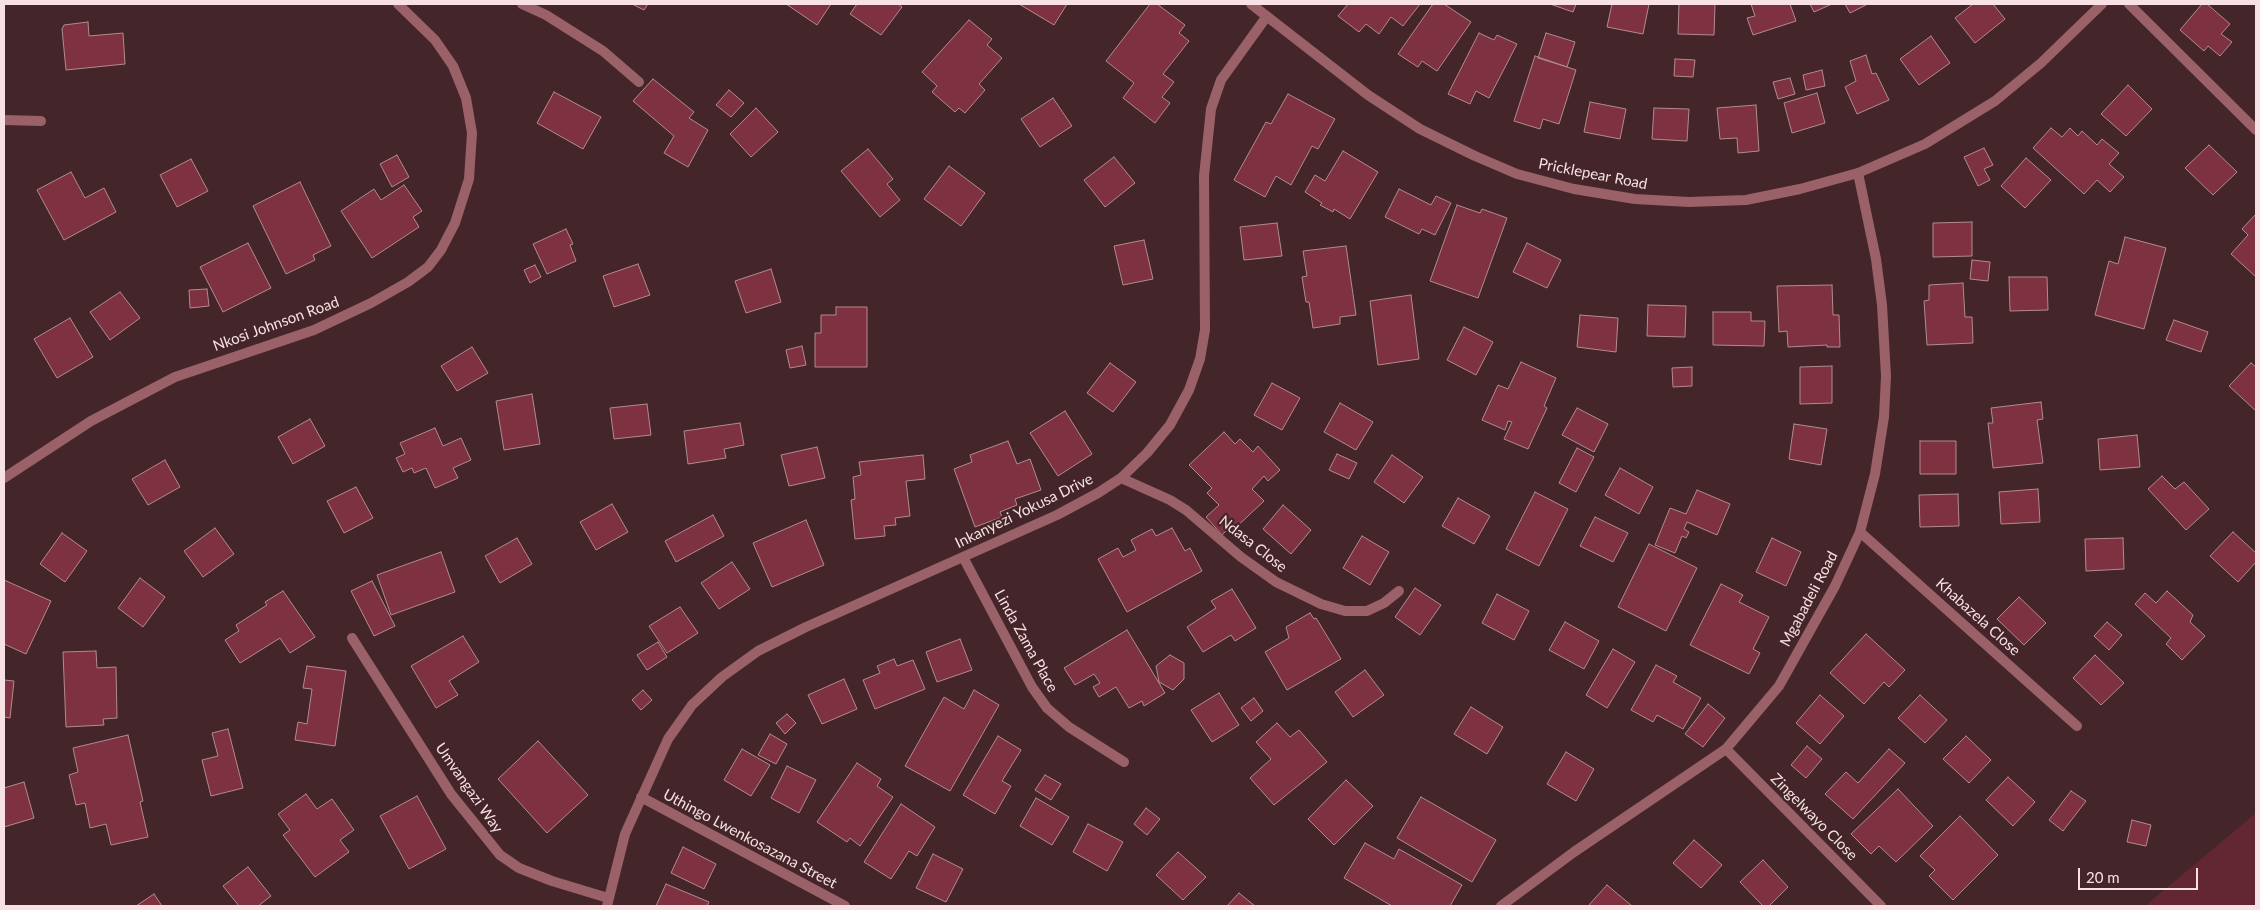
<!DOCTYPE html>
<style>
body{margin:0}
#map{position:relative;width:2260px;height:910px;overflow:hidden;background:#442529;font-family:Lato,sans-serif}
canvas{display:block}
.frame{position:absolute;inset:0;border:5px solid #f7e1e4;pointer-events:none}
.scale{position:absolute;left:2078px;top:868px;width:120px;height:22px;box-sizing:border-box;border:2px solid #f7e1e4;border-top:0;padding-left:6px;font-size:15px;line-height:18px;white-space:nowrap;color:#f7e1e4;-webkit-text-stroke:4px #442529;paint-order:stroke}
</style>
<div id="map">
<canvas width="2260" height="910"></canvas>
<div class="frame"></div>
<div class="scale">20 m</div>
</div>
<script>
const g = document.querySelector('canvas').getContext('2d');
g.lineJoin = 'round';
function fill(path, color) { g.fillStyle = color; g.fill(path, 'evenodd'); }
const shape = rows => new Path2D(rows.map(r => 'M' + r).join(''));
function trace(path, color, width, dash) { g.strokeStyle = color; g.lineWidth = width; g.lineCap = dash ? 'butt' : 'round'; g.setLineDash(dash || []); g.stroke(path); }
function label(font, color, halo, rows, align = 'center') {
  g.font = font + ' Lato,sans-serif'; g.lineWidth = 4.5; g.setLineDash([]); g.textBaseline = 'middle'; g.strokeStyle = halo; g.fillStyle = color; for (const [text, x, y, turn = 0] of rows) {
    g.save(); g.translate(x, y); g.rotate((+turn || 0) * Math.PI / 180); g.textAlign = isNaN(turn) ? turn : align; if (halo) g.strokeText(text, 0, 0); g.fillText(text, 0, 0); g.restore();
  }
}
const green = shape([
 [2256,813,2256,906,2145,906]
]);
const building = shape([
 [632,4,648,4,644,10,632,4],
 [786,4,831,4,817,25,786,4],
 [857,4,898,4,902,7,881,35,850,14,857,4],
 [1019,4,1067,4,1054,25,1019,4],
 [1150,4,1157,4,1185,25,1179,33,1189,41,1163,74,1174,82,1162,97,1170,103,1155,123,1123,98,1134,83,1106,61,1150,4],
 [1348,4,1420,4,1403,26,1391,17,1379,34,1366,24,1359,32,1338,16,1348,4],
 [1433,4,1444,4,1471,22,1437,71,1422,61,1418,67,1398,54,1433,4],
 [1550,4,1576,4,1573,12,1550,4],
 [1612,4,1649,4,1643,34,1607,27,1612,4],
 [1679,4,1715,4,1714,35,1678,34,1679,4],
 [1751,4,1790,4,1796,21,1753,35,1747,18,1755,16,1751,4],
 [1810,4,1832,4,1814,12,1810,4],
 [1845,4,1865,4,1866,5,1850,13,1845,4],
 [1973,4,1993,4,2005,19,1975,43,1955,18,1973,4],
 [2202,4,2207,4,2230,24,2221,34,2232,42,2220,56,2208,46,2204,51,2180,30,2202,4],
 [969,20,992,39,987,45,1002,58,979,84,985,90,965,113,959,108,955,112,932,92,937,86,922,72,969,20],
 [88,22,89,36,123,33,125,64,66,70,62,29,64,25,88,22],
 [1479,33,1494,40,1497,35,1517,44,1489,98,1476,91,1470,104,1448,94,1479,33],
 [1546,33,1575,42,1567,67,1538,58,1546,33],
 [1931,36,1950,63,1919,85,1900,59,1931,36],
 [1866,55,1872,74,1876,73,1889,100,1857,114,1845,87,1856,81,1850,61,1866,55],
 [1535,56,1576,70,1559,124,1543,119,1540,129,1514,121,1535,56],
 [1675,59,1695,60,1693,77,1674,76,1675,59],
 [1822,70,1825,86,1806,90,1803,75,1822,70],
 [1790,78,1795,94,1778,99,1773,82,1790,78],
 [653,79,694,112,689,118,708,130,688,167,664,153,674,136,633,101,653,79],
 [2128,85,2152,109,2126,136,2101,114,2128,85],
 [729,90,744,103,731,117,716,105,729,90],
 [554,92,601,117,583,149,537,123,554,92],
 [1817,93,1825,123,1792,133,1784,103,1817,93],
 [1288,94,1335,119,1318,149,1312,146,1291,185,1276,176,1265,197,1234,180,1266,122,1271,124,1288,94],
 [1053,98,1072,126,1040,147,1021,119,1053,98],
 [1590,102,1626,109,1620,139,1584,132,1590,102],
 [1756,105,1759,151,1738,153,1737,138,1720,139,1717,108,1756,105],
 [756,108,778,132,751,157,730,134,756,108],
 [1654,108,1689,109,1687,141,1652,139,1654,108],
 [2051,128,2062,137,2070,128,2078,136,2082,131,2097,145,2102,139,2119,153,2109,164,2124,177,2110,192,2097,180,2084,194,2033,148,2051,128],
 [2209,145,2237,172,2213,195,2185,168,2209,145],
 [1984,148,1993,165,1984,169,1990,180,1978,186,1964,157,1984,148],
 [868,149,893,179,887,184,900,200,880,217,841,171,868,149],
 [1343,151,1378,172,1350,219,1334,209,1333,212,1320,205,1322,203,1305,192,1315,175,1325,181,1343,151],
 [397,155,409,177,392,187,380,164,397,155],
 [1114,157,1135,183,1105,207,1084,180,1114,157],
 [2026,158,2051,180,2025,208,2001,186,2026,158],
 [191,159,208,191,177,207,160,175,191,159],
 [949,166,985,193,961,226,924,199,949,166],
 [71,172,85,198,104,188,116,212,64,240,37,190,71,172],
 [300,182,331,246,313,255,315,260,286,274,253,206,300,182],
 [404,185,422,211,413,217,419,227,372,258,341,211,374,189,381,200,404,185],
 [1399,189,1431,205,1436,196,1451,203,1435,235,1422,229,1419,234,1385,217,1399,189],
 [1457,205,1480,213,1482,209,1507,218,1478,298,1430,281,1457,205],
 [2256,214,2256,277,2231,254,2248,235,2242,229,2256,214],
 [1972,222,1972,256,1933,257,1933,223,1972,222],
 [1277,223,1282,256,1244,260,1240,227,1277,223],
 [566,229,573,244,570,245,576,261,547,274,533,244,566,229],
 [2125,237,2166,248,2144,329,2095,315,2109,261,2118,264,2125,237],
 [1144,240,1153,279,1123,285,1114,246,1144,240],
 [248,243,271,288,223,312,200,267,248,243],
 [1527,243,1561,260,1547,288,1513,272,1527,243],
 [1346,246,1356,315,1340,317,1340,324,1313,328,1309,302,1306,302,1302,277,1307,276,1303,251,1346,246],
 [1972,260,1990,262,1988,281,1970,279,1972,260],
 [638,264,650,295,614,307,603,276,638,264],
 [535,265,541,277,530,283,524,270,535,265],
 [771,269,781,302,746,313,735,281,771,269],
 [2009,277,2047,277,2048,310,2010,311,2009,277],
 [1963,283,1965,317,1972,317,1973,343,1927,345,1924,301,1929,300,1929,285,1963,283],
 [1832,285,1833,315,1839,315,1840,347,1827,347,1827,345,1788,347,1787,331,1779,332,1777,286,1832,285],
 [207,289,209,306,190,308,189,290,207,289],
 [120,292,140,318,110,340,90,312,120,292],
 [1411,295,1419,359,1378,365,1370,301,1411,295],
 [1648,305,1686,306,1685,337,1647,336,1648,305],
 [836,307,867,307,867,367,815,367,815,333,821,333,821,315,836,315,836,307],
 [1713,312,1751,312,1751,321,1765,321,1764,346,1713,345,1713,312],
 [1580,315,1618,318,1616,352,1577,347,1580,315],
 [70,318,93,357,57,378,34,339,70,318],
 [2174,320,2208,332,2201,352,2166,340,2174,320],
 [1464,327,1493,342,1476,375,1447,360,1464,327],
 [802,346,806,365,790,368,786,350,802,346],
 [472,347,488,373,457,391,441,366,472,347],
 [1521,362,1556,378,1544,406,1547,408,1528,449,1504,439,1512,422,1508,421,1505,430,1482,420,1498,385,1508,389,1521,362],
 [1110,363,1136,382,1113,412,1087,393,1110,363],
 [2251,363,2256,367,2256,411,2229,386,2251,363],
 [1832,366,1832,403,1800,404,1800,367,1832,366],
 [1692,367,1692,386,1673,387,1672,368,1692,367],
 [1272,383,1300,398,1282,430,1254,415,1272,383],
 [532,394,540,444,504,450,496,401,532,394],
 [2041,402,2043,419,2037,420,2043,463,1993,468,1988,423,1993,423,1991,408,2041,402],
 [1340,403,1373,422,1356,450,1324,432,1340,403],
 [647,404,651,435,614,439,610,408,647,404],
 [1577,408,1608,424,1594,452,1562,435,1577,408],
 [1065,411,1092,454,1058,476,1030,433,1065,411],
 [310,419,325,446,293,464,278,437,310,419],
 [740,423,744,445,724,449,726,458,688,464,684,431,740,423],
 [1794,424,1827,429,1821,465,1789,459,1794,424],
 [435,428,443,446,461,438,471,460,453,468,458,478,435,488,426,468,414,473,412,468,403,472,396,458,405,454,400,443,435,428],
 [1224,432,1235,444,1240,439,1253,452,1258,446,1280,470,1268,481,1264,476,1252,489,1264,501,1232,531,1229,528,1222,535,1206,517,1219,505,1207,493,1212,488,1189,465,1224,432],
 [2137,435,2140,467,2100,470,2098,439,2137,435],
 [1008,441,1017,464,1030,459,1041,490,1015,499,1017,505,1000,512,1002,517,975,527,954,469,972,462,970,455,1008,441],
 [1920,441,1956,441,1956,474,1920,474,1920,441],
 [817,447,825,478,789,486,781,455,817,447],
 [1577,448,1594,457,1576,492,1559,483,1577,448],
 [1337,454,1357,463,1349,479,1329,470,1337,454],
 [923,455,925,479,906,481,910,516,895,518,896,525,884,526,885,536,855,539,851,500,855,499,853,477,861,475,859,462,923,455],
 [1392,455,1423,477,1404,503,1374,482,1392,455],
 [165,460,180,487,148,505,132,479,165,460],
 [1620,468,1653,487,1639,514,1605,495,1620,468],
 [2162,476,2175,489,2184,482,2209,509,2186,530,2148,489,2162,476],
 [356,487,373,518,344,533,327,501,356,487],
 [2038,489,2040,522,2001,524,1999,492,2038,489],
 [1697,490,1730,504,1717,535,1687,522,1684,529,1689,532,1686,538,1682,536,1675,553,1655,545,1670,508,1686,514,1697,490],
 [1535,492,1568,509,1539,566,1506,549,1535,492],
 [1958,494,1959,526,1920,527,1919,495,1958,494],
 [1458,498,1490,516,1474,544,1442,526,1458,498],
 [612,504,628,532,596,550,580,522,612,504],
 [1283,505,1311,530,1291,554,1263,529,1283,505],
 [713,515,724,536,676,562,665,541,713,515],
 [1595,517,1628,533,1613,562,1580,546,1595,517],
 [806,520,824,565,772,587,753,543,806,520],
 [215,528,234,554,203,577,184,551,215,528],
 [1172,528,1185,551,1190,548,1202,571,1127,612,1098,559,1118,548,1123,557,1136,550,1131,540,1152,529,1156,536,1172,528],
 [2233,532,2256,553,2256,562,2238,582,2210,556,2233,532],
 [62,533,87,551,65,582,40,564,62,533],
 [1362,536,1389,552,1370,585,1343,568,1362,536],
 [517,538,532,564,500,583,485,556,517,538],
 [1772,538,1801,552,1786,586,1756,572,1772,538],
 [2123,538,2124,569,2086,571,2085,539,2123,538],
 [1649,544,1697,568,1666,631,1618,607,1649,544],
 [441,552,455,592,391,615,377,575,441,552],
 [732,562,750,589,719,609,701,583,732,562],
 [140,578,165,597,143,627,118,608,140,578],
 [4,580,51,601,26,654,4,644,4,580],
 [372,581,395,626,374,636,351,591,372,581],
 [1721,584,1743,595,1739,602,1769,617,1753,649,1760,653,1749,674,1690,645,1721,584],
 [1415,588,1441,605,1420,635,1395,617,1415,588],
 [1232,589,1256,628,1235,641,1231,635,1203,652,1187,627,1216,608,1211,601,1232,589],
 [283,591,315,637,290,653,280,638,240,663,225,640,239,631,236,625,267,605,265,602,283,591],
 [2167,591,2193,615,2190,622,2205,636,2182,660,2166,644,2171,638,2135,604,2145,593,2156,603,2167,591],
 [1497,594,1529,611,1514,640,1482,623,1497,594],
 [2019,597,2046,623,2024,645,1997,619,2019,597],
 [680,607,698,633,667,653,649,626,680,607],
 [1310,613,1314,619,1316,618,1341,659,1287,690,1265,652,1289,638,1286,627,1310,613],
 [1565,622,1599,641,1584,669,1549,650,1565,622],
 [2107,622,2122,635,2109,650,2094,636,2107,622],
 [1127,630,1165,693,1144,706,1142,701,1129,708,1116,687,1099,697,1093,687,1100,683,1094,674,1075,685,1064,668,1127,630],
 [1866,634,1905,670,1889,687,1884,682,1864,704,1830,673,1866,634],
 [463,636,479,662,449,681,458,695,436,708,411,666,463,636],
 [960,639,972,670,937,682,926,652,960,639],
 [658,642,667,657,647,670,637,655,658,642],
 [1613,649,1635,662,1607,708,1586,695,1613,649],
 [96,651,97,668,116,667,117,718,103,719,104,725,66,727,63,652,96,651],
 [1170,655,1184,663,1184,679,1173,690,1159,682,1156,666,1170,655],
 [2095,655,2124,683,2101,705,2073,678,2095,655],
 [894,659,897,666,913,660,925,689,875,709,863,680,880,673,877,666,894,659],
 [1656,665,1677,676,1673,682,1701,698,1683,729,1657,715,1653,722,1631,710,1656,665],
 [307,666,346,671,335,746,295,740,298,722,307,724,312,689,303,688,307,666],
 [1365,670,1384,695,1353,717,1335,692,1365,670],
 [844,679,857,709,822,724,808,695,844,679],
 [4,680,14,681,10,718,4,717,4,680],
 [643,690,652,700,641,710,632,700,643,690],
 [974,690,999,705,950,791,905,766,944,697,964,709,974,690],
 [1219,693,1239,725,1212,742,1191,710,1219,693],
 [1820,695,1844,716,1820,744,1796,723,1820,695],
 [1920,695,1947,720,1925,743,1898,718,1920,695],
 [1254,698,1263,711,1251,721,1241,708,1254,698],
 [1708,704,1725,718,1703,747,1685,734,1708,704],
 [1471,707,1503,727,1487,754,1454,734,1471,707],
 [787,714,796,723,785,734,776,723,787,714],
 [1277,723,1290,737,1299,730,1327,762,1274,805,1250,778,1271,759,1256,742,1277,723],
 [228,729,243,788,211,796,202,760,218,756,212,733,228,729],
 [770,734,787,744,776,764,758,755,770,734],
 [128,735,143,801,140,802,148,837,111,845,106,824,90,828,85,803,76,805,69,775,78,772,73,748,128,735],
 [998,736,1021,750,1002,781,1011,786,995,814,963,795,998,736],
 [1966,736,1991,760,1969,783,1943,759,1966,736],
 [538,741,588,795,547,833,498,779,538,741],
 [1807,746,1822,759,1806,778,1791,765,1807,746],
 [742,749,770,765,751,796,724,780,742,749],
 [1889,749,1905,763,1853,819,1825,794,1846,772,1858,783,1889,749],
 [1566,752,1594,769,1576,801,1547,784,1566,752],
 [857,763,881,779,877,786,893,797,860,846,850,838,847,842,817,822,857,763],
 [787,766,816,780,799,813,771,798,787,766],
 [1045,775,1061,784,1051,800,1035,790,1045,775],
 [2008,777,2035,802,2013,826,1986,800,2008,777],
 [1346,780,1373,806,1334,845,1308,819,1346,780],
 [24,782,34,818,4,827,4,788,24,782],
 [1898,789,1933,826,1896,862,1879,846,1871,854,1851,834,1898,789],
 [2071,791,2086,801,2063,831,2049,820,2071,791],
 [306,794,317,809,332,799,354,830,340,840,349,852,315,877,283,835,290,830,278,814,306,794],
 [417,796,446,849,409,869,380,816,417,796],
 [1421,797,1496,840,1472,882,1397,838,1421,797],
 [1036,798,1069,817,1052,845,1020,826,1036,798],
 [901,804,935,827,917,856,909,851,891,879,864,862,901,804],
 [1146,808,1160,819,1147,835,1134,824,1146,808],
 [1960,816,1998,855,1953,900,1929,876,1935,870,1920,856,1960,816],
 [2132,820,2151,825,2146,846,2127,842,2132,820],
 [1088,824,1123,842,1107,871,1073,852,1088,824],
 [1694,840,1722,865,1701,888,1673,863,1694,840],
 [1365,843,1394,859,1399,849,1462,885,1450,906,1392,906,1344,878,1365,843],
 [683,847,716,864,704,889,671,873,683,847],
 [1178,852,1206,877,1183,900,1156,875,1178,852],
 [933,854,963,869,946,902,916,888,933,854],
 [1763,860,1788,887,1769,906,1763,906,1740,882,1763,860],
 [248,867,271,896,258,906,239,906,223,886,248,867],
 [666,884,709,902,707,906,656,906,666,884],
 [1607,885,1632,906,1588,906,1607,885],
 [1239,893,1255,906,1227,906,1239,893],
 [154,894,162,906,136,906,154,894]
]);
const street = shape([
 [522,4,546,15,603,51,639,82],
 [1251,4,1368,95,1420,129,1475,156,1517,174,1574,189,1635,199,1689,202,1746,200,1800,189,1858,173,1925,144,1995,101,2041,63,2102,4],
 [2129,4,2256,130],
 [4,120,41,121],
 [4,478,91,421,175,377,314,330,371,303,408,282,428,267,441,250,455,223,469,179,472,133,466,98,453,66,435,40,398,4],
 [1121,478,1170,500,1186,510,1241,557,1276,582,1321,604,1345,611,1367,611,1384,603,1399,591],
 [1860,532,2077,726],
 [963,557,1032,687,1047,708,1069,727,1124,762],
 [352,638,451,794,500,855,519,868,552,881,608,898],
 [1726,749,1881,906],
 [641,797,845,906],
 [607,906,625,834,668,739,692,705,722,677,758,651,806,627,1057,515,1098,493,1121,478,1147,453,1170,425,1189,390,1200,359,1205,330,1204,176,1211,109,1221,80,1267,16],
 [1501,906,1574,852,1726,749,1779,686,1835,586,1860,532,1875,474,1884,417,1886,376,1882,305,1876,259,1858,173]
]);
const streetNames = [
 ["Pricklepear Road",1593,174,11],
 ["Nkosi Johnson Road",276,324,-20],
 ["Inkanyezi Yokusa Drive",1024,511,-26],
 ["Ndasa Close",1253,544,38],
 ["Mgabadeli Road",1809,599,-62],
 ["Khabazela Close",1978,617,42],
 ["Linda Zama Place",1026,641,61],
 ["Umvangazi Way",469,788,55],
 ["Zingelwayo Close",1814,817,45],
 ["Uthingo Lwenkosazana Street",750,839,28]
];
fill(green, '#632733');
fill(building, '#7e3140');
trace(building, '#b28b90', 1);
trace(street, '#9a6169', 10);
label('15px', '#f7e1e4', '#442529', streetNames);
</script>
